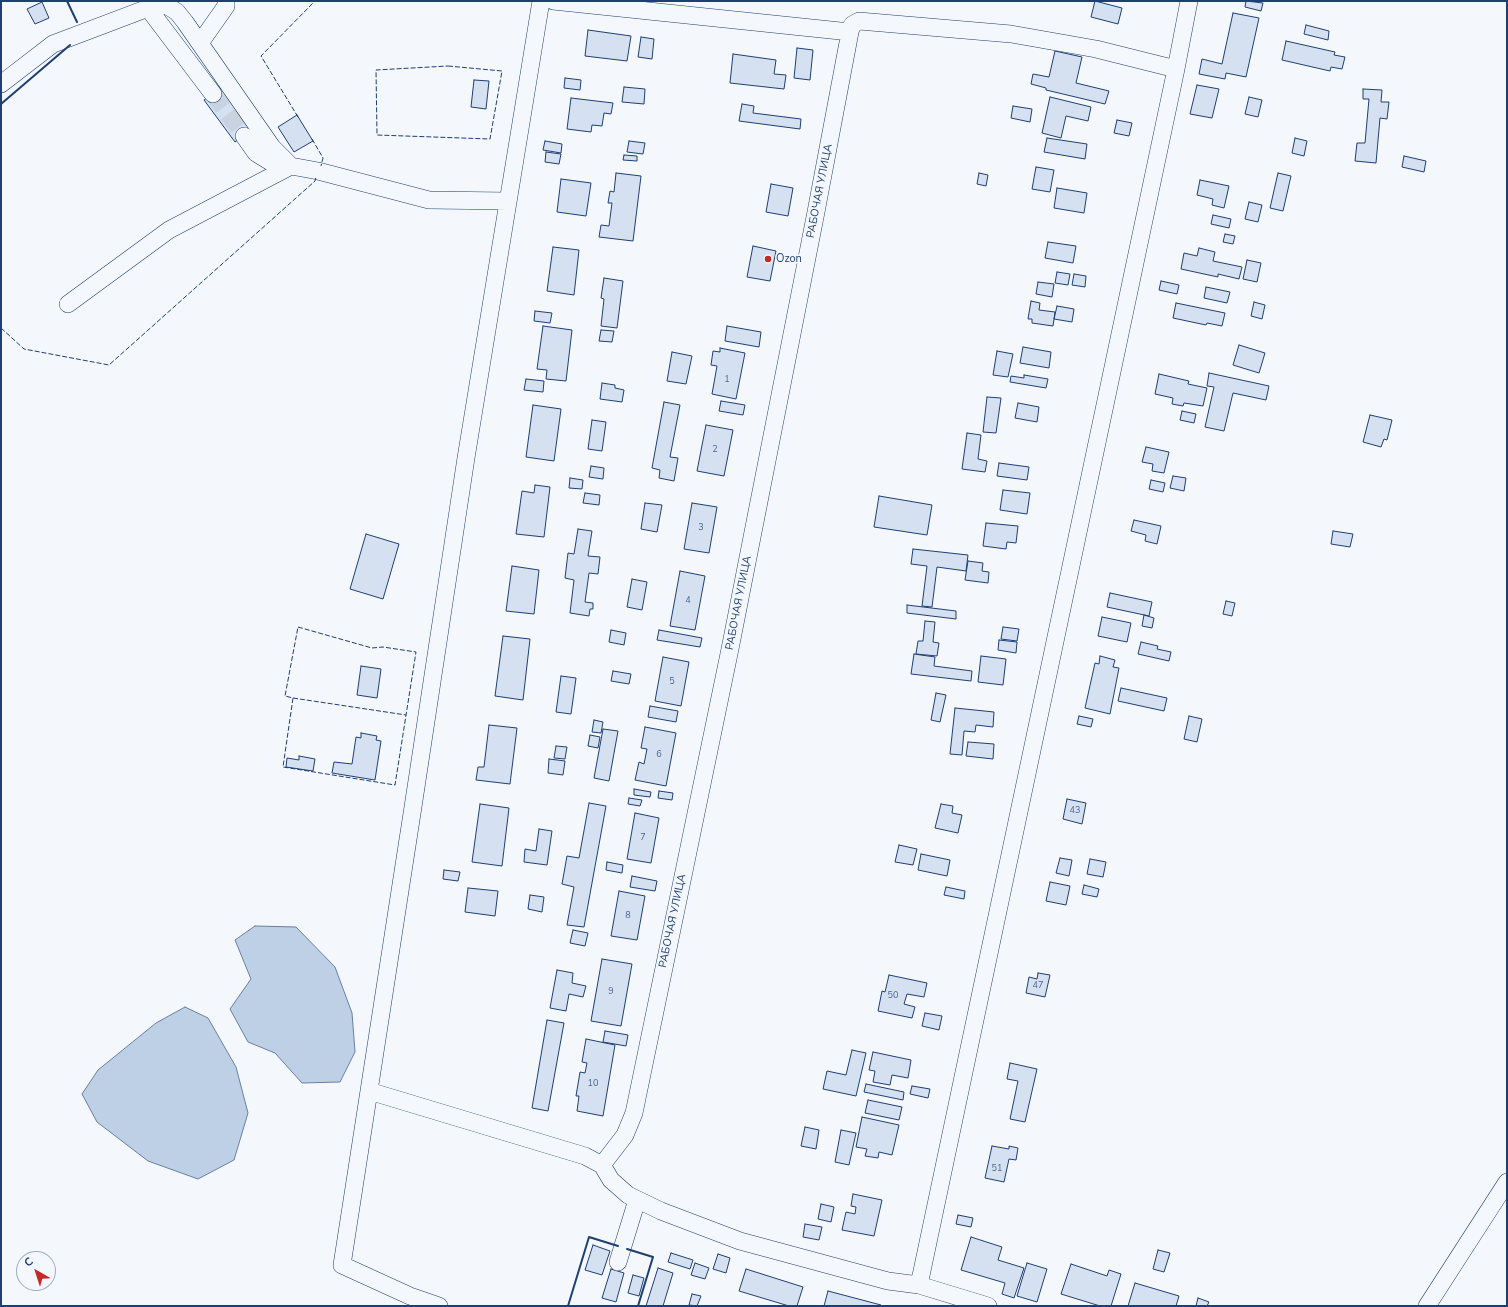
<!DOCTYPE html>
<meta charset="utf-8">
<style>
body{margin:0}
#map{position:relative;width:1508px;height:1307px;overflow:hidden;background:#f4f7fb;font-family:"Nunito Sans",sans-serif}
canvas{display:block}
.frame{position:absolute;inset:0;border:2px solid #1d3f73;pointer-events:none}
.north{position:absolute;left:16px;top:1251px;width:40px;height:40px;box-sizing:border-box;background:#f4f7fb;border:1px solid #9eadc5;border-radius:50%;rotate:321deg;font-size:11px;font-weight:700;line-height:16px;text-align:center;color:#1d3f73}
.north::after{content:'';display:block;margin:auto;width:14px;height:18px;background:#c62828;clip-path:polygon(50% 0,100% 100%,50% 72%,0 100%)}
</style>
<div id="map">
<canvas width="1508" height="1307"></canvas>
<div class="frame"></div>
<div class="north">С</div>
</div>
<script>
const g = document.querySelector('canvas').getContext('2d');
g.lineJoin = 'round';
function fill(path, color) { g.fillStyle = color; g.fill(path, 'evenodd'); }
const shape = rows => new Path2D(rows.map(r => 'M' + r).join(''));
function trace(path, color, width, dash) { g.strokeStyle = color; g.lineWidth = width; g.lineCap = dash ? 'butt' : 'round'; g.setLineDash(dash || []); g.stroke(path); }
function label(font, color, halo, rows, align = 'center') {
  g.font = font + ' "Nunito Sans",sans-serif'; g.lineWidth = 3; g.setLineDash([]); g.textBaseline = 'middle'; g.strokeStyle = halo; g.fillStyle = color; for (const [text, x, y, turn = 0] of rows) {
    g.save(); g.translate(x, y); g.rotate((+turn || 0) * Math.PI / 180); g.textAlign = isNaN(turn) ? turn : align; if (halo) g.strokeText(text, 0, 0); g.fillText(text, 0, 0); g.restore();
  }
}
const water = shape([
 [255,926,296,927,335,967,352,1013,355,1052,340,1082,302,1083,275,1053,248,1042,230,1009,251,979,235,940,255,926],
 [185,1007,208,1018,236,1067,248,1113,234,1160,198,1179,148,1161,97,1122,82,1094,98,1070,156,1023,185,1007]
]);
const building = shape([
 [1095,1,1122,8,1118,24,1091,17,1095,1],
 [1246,1,1263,3,1261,11,1245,7,1246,1],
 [42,2,49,18,35,24,27,9,42,2],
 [1233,13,1259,18,1246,77,1226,73,1225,79,1199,74,1202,59,1222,64,1233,13],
 [1306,25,1329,31,1328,40,1304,34,1306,25],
 [588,30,631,36,627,61,585,56,588,30],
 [641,37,654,39,652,59,638,57,641,37],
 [1286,41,1335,52,1334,55,1345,57,1342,69,1331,67,1330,71,1282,60,1286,41],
 [797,48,813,50,810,80,794,78,797,48],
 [1055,51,1082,57,1076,83,1109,91,1105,104,1046,90,1046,88,1031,84,1033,74,1049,77,1055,51],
 [733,54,776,60,774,74,786,75,784,89,730,83,733,54],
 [565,78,581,80,580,90,564,88,565,78],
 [474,80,489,81,486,109,471,107,474,80],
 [1197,85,1219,89,1212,118,1190,114,1197,85],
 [624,87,645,89,644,104,622,102,624,87],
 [221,88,252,130,235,142,204,100,221,88],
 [1363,89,1382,90,1381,102,1389,102,1387,119,1380,118,1376,163,1355,161,1357,143,1365,143,1369,99,1363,99,1363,89],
 [1050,97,1091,107,1088,121,1066,116,1061,138,1042,133,1050,97],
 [1249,97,1262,100,1258,117,1245,114,1249,97],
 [571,98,613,103,611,114,604,113,602,126,592,125,591,132,567,129,571,98],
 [742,104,754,106,753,113,801,119,800,129,739,121,742,104],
 [1013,106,1032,109,1030,122,1011,118,1013,106],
 [297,115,313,141,294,152,278,127,297,115],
 [1117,120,1132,123,1129,136,1114,133,1117,120],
 [1047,138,1087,144,1085,159,1044,152,1047,138],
 [1295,138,1307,141,1304,156,1292,153,1295,138],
 [545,141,562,144,561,153,543,150,545,141],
 [629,141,645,143,643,154,627,152,629,141],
 [546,152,561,154,559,164,545,162,546,152],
 [624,155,637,156,637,161,623,160,624,155],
 [1404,156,1426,161,1424,172,1402,167,1404,156],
 [1036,167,1054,170,1050,192,1032,189,1036,167],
 [616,173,641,176,633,241,599,237,601,225,609,226,612,203,608,203,610,191,614,192,616,173],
 [979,173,988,175,986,186,977,184,979,173],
 [1278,173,1291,176,1283,211,1270,208,1278,173],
 [561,179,591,183,586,216,557,212,561,179],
 [1200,180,1229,186,1224,208,1212,205,1213,199,1197,195,1200,180],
 [771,184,793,188,788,216,766,212,771,184],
 [1057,188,1087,193,1084,213,1054,208,1057,188],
 [1249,202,1262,205,1258,222,1245,219,1249,202],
 [1213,215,1231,219,1229,228,1211,224,1213,215],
 [1225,234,1235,236,1233,244,1223,242,1225,234],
 [1048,242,1076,246,1073,263,1045,258,1048,242],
 [753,246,776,251,770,281,747,277,753,246],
 [553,247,579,250,574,295,547,291,553,247],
 [1199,248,1215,252,1213,261,1242,267,1239,279,1218,274,1218,277,1181,269,1184,253,1197,256,1199,248],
 [1247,260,1261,263,1257,282,1243,279,1247,260],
 [1057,272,1070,274,1068,285,1055,283,1057,272],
 [1074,274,1086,276,1085,287,1072,285,1074,274],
 [604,278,623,281,617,328,601,326,604,299,601,298,604,278],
 [1161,281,1179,285,1177,294,1159,290,1161,281],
 [1038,282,1054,284,1052,297,1036,294,1038,282],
 [1206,287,1230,292,1227,303,1204,298,1206,287],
 [1031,301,1040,303,1039,310,1055,312,1053,326,1032,323,1032,319,1028,319,1031,301],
 [1254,302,1265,305,1262,319,1251,316,1254,302],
 [1176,303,1225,313,1222,326,1207,323,1206,325,1173,318,1176,303],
 [1057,306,1074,309,1072,322,1054,319,1057,306],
 [535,311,552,313,550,323,534,321,535,311],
 [543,326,572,330,566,381,546,379,547,370,537,369,543,326],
 [727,326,761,332,759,347,725,341,727,326],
 [601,330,614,331,612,342,599,341,601,330],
 [1239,345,1265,353,1259,373,1233,365,1239,345],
 [1023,347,1051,352,1049,368,1020,363,1023,347],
 [720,348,745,353,736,399,712,394,717,366,711,365,713,351,720,352,720,348],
 [997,351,1013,354,1008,377,993,375,997,351],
 [672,352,692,356,686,384,667,381,672,352],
 [1209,373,1269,386,1266,400,1233,393,1224,431,1205,427,1214,387,1207,386,1209,373],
 [1159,374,1189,381,1188,384,1207,388,1203,406,1184,403,1183,406,1172,404,1173,398,1155,394,1159,374],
 [1024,375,1048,379,1046,388,1010,382,1011,376,1024,378,1024,375],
 [526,379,544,381,543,392,524,390,526,379],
 [602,383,615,385,615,388,624,390,622,402,600,399,602,383],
 [987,397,1001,398,996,433,983,432,987,397],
 [721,401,745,405,743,415,719,411,721,401],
 [664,402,680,405,670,457,678,458,674,481,659,478,660,470,652,468,664,402],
 [1018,403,1039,407,1037,422,1015,418,1018,403],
 [533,405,561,409,554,461,526,457,533,405],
 [1182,411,1196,414,1194,423,1180,420,1182,411],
 [1370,415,1392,420,1387,440,1384,439,1381,447,1363,442,1370,415],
 [592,420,606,422,602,451,588,449,592,420],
 [706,425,733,430,724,476,697,471,706,425],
 [967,433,981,435,978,459,987,461,985,472,962,469,967,433],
 [1146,447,1169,452,1164,473,1152,471,1153,464,1142,462,1146,447],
 [999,463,1029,467,1027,480,997,476,999,463],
 [591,466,604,468,603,479,589,477,591,466],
 [1173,476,1186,478,1184,491,1170,488,1173,476],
 [570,478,583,480,582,489,569,488,570,478],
 [1151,480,1165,483,1163,492,1149,489,1151,480],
 [535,485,550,487,544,537,516,534,522,491,534,493,535,485],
 [1003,490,1030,493,1027,514,1000,510,1003,490],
 [585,493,600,495,599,505,583,503,585,493],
 [879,496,932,505,927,535,874,527,879,496],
 [645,503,662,505,657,532,641,529,645,503],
 [692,503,717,507,709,553,684,549,692,503],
 [1134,520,1161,526,1157,544,1145,541,1146,535,1131,531,1134,520],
 [986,523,1018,526,1016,543,1007,542,1006,549,983,546,986,523],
 [578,529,592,531,588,556,600,557,598,574,589,573,585,602,593,603,593,609,590,609,589,616,570,613,574,580,565,578,568,553,574,554,578,529],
 [1333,531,1353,534,1350,547,1331,544,1333,531],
 [366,534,399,544,383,599,350,589,366,534],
 [913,549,968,555,966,571,937,567,932,607,922,606,927,566,911,564,913,549],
 [968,561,983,563,982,571,989,572,988,583,965,580,968,561],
 [512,566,539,570,534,614,506,611,512,566],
 [680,571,705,576,695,630,670,626,680,571],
 [632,579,647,582,642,610,627,607,632,579],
 [1110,593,1152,602,1149,616,1107,607,1110,593],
 [1226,601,1235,603,1232,616,1223,614,1226,601],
 [907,605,956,611,956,619,907,613,907,605],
 [1144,615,1154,618,1152,628,1142,626,1144,615],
 [1102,617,1131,623,1127,642,1098,636,1102,617],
 [925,621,935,622,933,642,939,643,937,656,916,654,918,641,923,641,925,621],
 [1003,627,1019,629,1017,641,1001,639,1003,627],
 [611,630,626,633,624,645,609,642,611,630],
 [659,630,702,638,700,647,657,640,659,630],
 [503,636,530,639,523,700,495,696,503,636],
 [999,640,1017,642,1016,653,998,650,999,640],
 [1141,642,1158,646,1157,649,1171,652,1169,661,1138,654,1141,642],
 [914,654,935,657,934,666,972,671,971,681,911,674,914,654],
 [981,656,1006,659,1003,685,978,682,981,656],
 [1100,656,1115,660,1113,667,1119,668,1110,714,1085,708,1095,663,1099,664,1100,656],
 [663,657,689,662,681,706,655,701,663,657],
 [361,666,381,669,377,698,357,695,361,666],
 [613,671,631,674,629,684,611,681,613,671],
 [561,676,576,678,571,714,556,712,561,676],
 [1121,688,1167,698,1164,711,1118,701,1121,688],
 [936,693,946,695,940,722,931,720,936,693],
 [650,706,678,711,676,722,648,717,650,706],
 [955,708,994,712,993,727,976,725,975,732,964,731,962,755,950,754,955,708],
 [1079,716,1093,719,1091,727,1077,724,1079,716],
 [1189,716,1202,719,1197,742,1184,739,1189,716],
 [594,720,603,722,601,733,592,732,594,720],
 [489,725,517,728,510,784,476,780,478,767,484,767,489,725],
 [645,727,676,733,666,786,635,780,639,762,644,764,647,749,641,748,645,727],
 [603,729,618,731,609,781,594,778,603,729],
 [361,733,377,736,376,740,381,741,375,780,332,773,334,762,352,764,356,737,361,738,361,733],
 [590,735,600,737,598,748,588,746,590,735],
 [968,742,994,744,993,759,966,756,968,742],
 [556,746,567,747,565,759,554,758,556,746],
 [299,756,315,759,313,771,286,767,287,758,299,760,299,756],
 [549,759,565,761,563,775,548,773,549,759],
 [634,789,651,792,650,797,634,795,634,789],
 [659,791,673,793,672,800,658,798,659,791],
 [629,798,642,800,640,806,628,804,629,798],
 [1067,799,1086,803,1082,824,1063,819,1067,799],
 [589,803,606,806,584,927,567,925,574,887,562,884,567,856,579,858,589,803],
 [480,804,509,808,502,866,472,862,480,804],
 [941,804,953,806,952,813,962,815,958,833,935,828,941,804],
 [635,813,659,818,651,863,627,859,635,813],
 [539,829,552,831,547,865,524,862,525,849,536,851,539,829],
 [899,845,917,849,913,865,895,862,899,845],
 [921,854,950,860,947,876,918,870,921,854],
 [1060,858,1072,860,1069,876,1056,873,1060,858],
 [1090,859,1106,862,1103,877,1087,874,1090,859],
 [607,862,623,865,622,873,606,870,607,862],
 [444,870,460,872,458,881,443,879,444,870],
 [632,876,657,881,655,891,630,887,632,876],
 [1050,882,1070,886,1066,905,1046,901,1050,882],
 [1084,885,1099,889,1097,897,1082,894,1084,885],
 [946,887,965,891,964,899,944,895,946,887],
 [468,888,498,891,495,916,465,912,468,888],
 [619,891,645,896,637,940,611,936,619,891],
 [530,895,544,897,542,912,528,909,530,895],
 [573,930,588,933,585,946,570,943,573,930],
 [602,959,632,964,621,1026,591,1021,602,959],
 [557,970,573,973,572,983,586,986,583,997,569,994,566,1011,550,1008,557,970],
 [1038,973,1050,975,1045,997,1026,993,1029,977,1037,979,1038,973],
 [889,975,927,983,924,997,907,994,904,1004,915,1007,912,1018,878,1011,882,991,885,992,889,975],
 [925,1013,942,1016,939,1030,922,1026,925,1013],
 [547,1020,564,1023,548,1111,532,1108,547,1020],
 [605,1031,628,1035,626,1046,603,1042,605,1031],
 [586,1039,615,1045,603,1116,577,1111,579,1096,576,1096,580,1072,585,1073,587,1063,582,1062,586,1039],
 [852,1050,866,1053,856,1096,823,1089,827,1071,846,1075,852,1050],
 [873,1052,911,1060,908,1078,892,1075,890,1085,873,1082,875,1071,869,1070,873,1052],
 [1010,1063,1037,1069,1025,1122,1010,1119,1018,1081,1007,1079,1010,1063],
 [866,1084,904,1092,903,1100,864,1092,866,1084],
 [912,1086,930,1089,928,1098,910,1094,912,1086],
 [868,1100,902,1107,899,1120,865,1113,868,1100],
 [862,1117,899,1125,892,1155,879,1152,878,1158,865,1156,867,1149,856,1147,862,1117],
 [805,1127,819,1130,816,1149,801,1146,805,1127],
 [841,1130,856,1133,849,1165,835,1162,841,1130],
 [992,1146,1009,1149,1009,1146,1018,1148,1016,1160,1009,1159,1004,1182,985,1178,992,1146],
 [853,1194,882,1200,874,1236,842,1230,846,1212,855,1214,856,1207,851,1206,853,1194],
 [821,1204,834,1207,831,1222,818,1219,821,1204],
 [958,1215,973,1218,971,1227,956,1224,958,1215],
 [805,1224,822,1227,819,1240,803,1237,805,1224],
 [971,1237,1002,1247,998,1260,1024,1268,1014,1298,1002,1294,1005,1283,961,1270,971,1237],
 [593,1245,610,1251,602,1275,585,1270,593,1245],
 [1158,1250,1170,1253,1164,1272,1153,1269,1158,1250],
 [671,1253,693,1260,690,1269,668,1262,671,1253],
 [718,1254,730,1258,726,1273,713,1269,718,1254],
 [695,1263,709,1268,705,1279,691,1275,695,1263],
 [1027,1263,1047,1269,1037,1302,1017,1296,1027,1263],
 [1071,1264,1107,1276,1109,1270,1121,1274,1111,1306,1100,1306,1061,1294,1071,1264],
 [658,1268,673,1273,663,1306,646,1306,658,1268],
 [611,1269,624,1273,616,1302,602,1298,611,1269],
 [746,1269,803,1287,797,1306,789,1306,739,1291,746,1269],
 [633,1275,644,1278,639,1296,628,1293,633,1275],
 [1135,1283,1179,1296,1176,1306,1128,1306,1135,1283],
 [828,1291,881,1305,881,1306,824,1306,828,1291],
 [692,1294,701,1296,697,1306,689,1305,692,1294],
 [1198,1298,1209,1302,1207,1306,1196,1306,1198,1298]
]);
const minorTunnel = shape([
 [213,94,244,136]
]);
const minor = shape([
 [553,1,850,32,852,25,859,21,1011,34,1096,49,1176,69],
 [148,8,213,94],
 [200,43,226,6,226,1],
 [1,84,53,44,148,8,166,5,177,12,185,22,272,147,291,166,318,171,429,200,508,201],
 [244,136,256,153,269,161,291,166],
 [68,304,169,230,291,166],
 [369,1091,585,1156,602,1165,611,1180,628,1195,661,1211,740,1241,888,1281,919,1285,988,1306],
 [602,1165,625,1135,634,1113,730,649,816,212,850,32],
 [618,1262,637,1200],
 [919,1285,1176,69,1189,1],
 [439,1306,410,1296,342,1265,413,807,466,458,541,1],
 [1427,1306,1507,1182]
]);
const fence = shape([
 [448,66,502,71,490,139,377,135,376,70,448,66],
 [298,117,261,56,315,1],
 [312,139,323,158,321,166],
 [1,328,24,349,109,365,315,181,316,177],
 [298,627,372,648,383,647,416,652,395,785,283,767,293,698,285,696,298,627],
 [293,698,406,715]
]);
const wall = shape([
 [67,1,77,22],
 [1,104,70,45],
 [627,1249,653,1257,638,1306],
 [568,1306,589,1237,618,1246]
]);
const markers = [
 [768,259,4,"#c62828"]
];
const numberNames = [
 ["1",727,380],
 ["2",715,450],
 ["3",701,528],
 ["4",688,601],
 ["5",672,682],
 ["6",659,755],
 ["43",1075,811],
 ["7",643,838],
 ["8",628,916],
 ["47",1038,986],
 ["9",611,992],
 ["50",893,996],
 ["10",593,1084],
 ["51",997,1169]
];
const streetNames = [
 ["РАБОЧАЯ УЛИЦА",820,191,-79],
 ["РАБОЧАЯ УЛИЦА",739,603,-79],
 ["РАБОЧАЯ УЛИЦА",673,921,-78]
];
const poiNames = [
 ["Ozon",776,259]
];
fill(water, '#bed0e5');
trace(water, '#687fa3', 1);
fill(building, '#d5e0f0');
trace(building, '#1d3f73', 1);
trace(minorTunnel, '#c9d2e0', 17, [17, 8]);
trace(minor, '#1d3f73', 18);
trace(minor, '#f4f7fb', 17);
trace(fence, '#1d3f73', 1, [5, 2]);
trace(wall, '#1d3f73', 2);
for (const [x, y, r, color] of markers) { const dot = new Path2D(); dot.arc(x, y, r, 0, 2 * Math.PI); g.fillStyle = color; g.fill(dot); trace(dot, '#f4f7fb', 1.5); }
label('9px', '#4b6792', null, numberNames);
label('11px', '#1d3f73', '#f4f7fb', streetNames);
label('11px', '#1d3f73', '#f4f7fb', poiNames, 'left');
</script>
